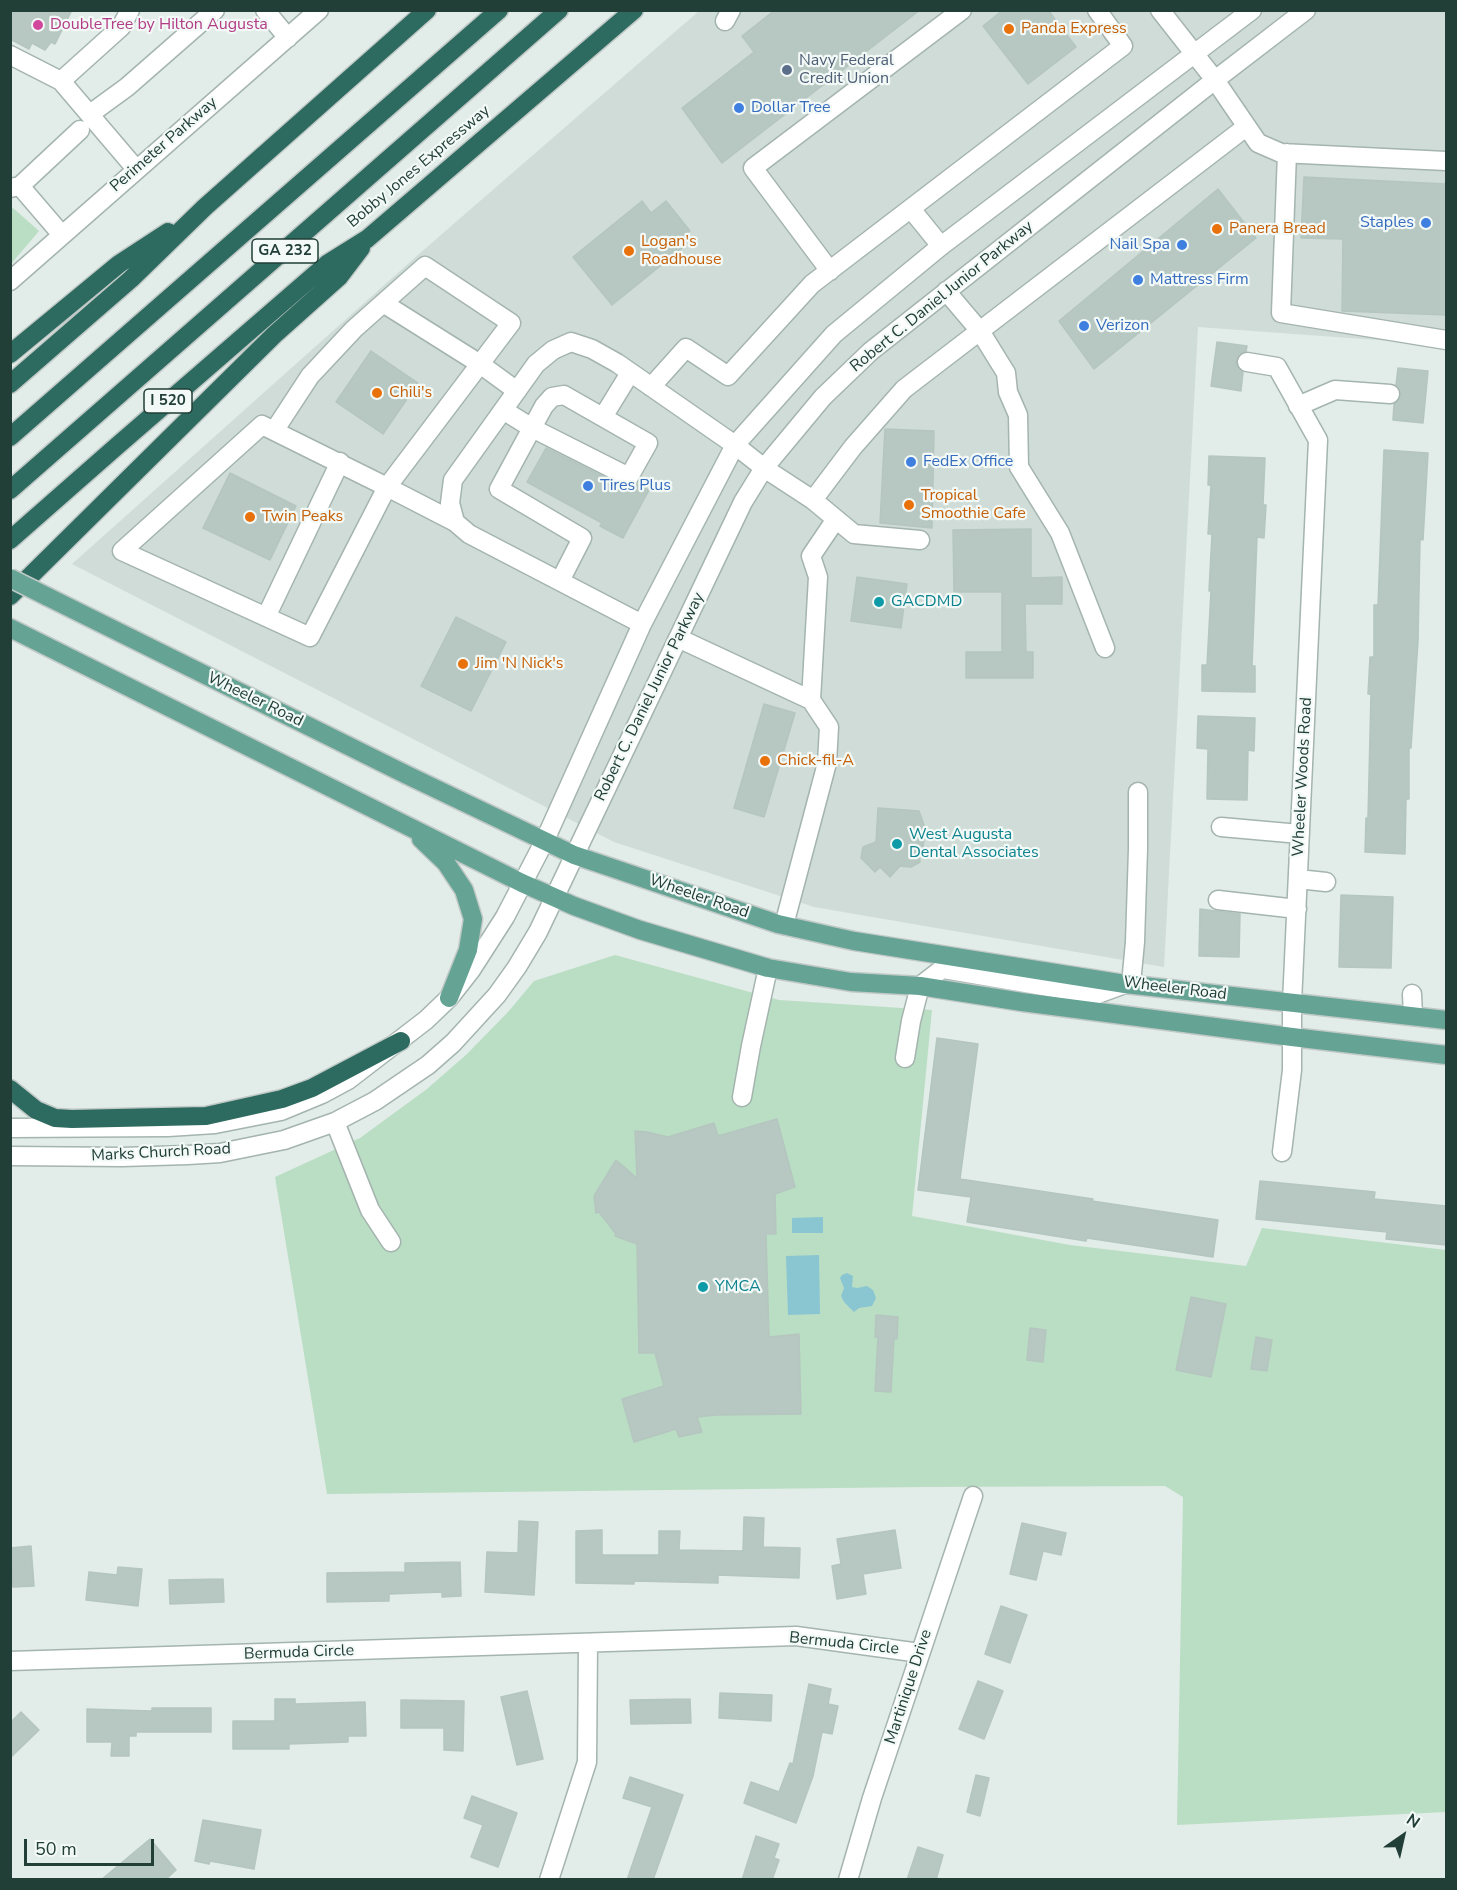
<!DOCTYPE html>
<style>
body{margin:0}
#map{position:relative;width:1457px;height:1890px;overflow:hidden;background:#e2ece8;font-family:"Nunito Sans",sans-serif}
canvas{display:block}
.frame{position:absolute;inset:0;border:12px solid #213e37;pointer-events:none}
.north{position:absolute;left:1373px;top:1806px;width:60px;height:60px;-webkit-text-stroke:4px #f2f9f6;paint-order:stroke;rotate:34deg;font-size:16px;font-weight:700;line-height:24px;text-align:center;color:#213e37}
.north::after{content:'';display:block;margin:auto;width:21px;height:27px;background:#213e37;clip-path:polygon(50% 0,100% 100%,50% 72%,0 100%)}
.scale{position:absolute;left:24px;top:1839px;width:130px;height:27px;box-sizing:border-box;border:3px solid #213e37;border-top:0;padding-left:8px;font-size:18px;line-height:21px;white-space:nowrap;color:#213e37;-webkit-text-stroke:4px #f2f9f6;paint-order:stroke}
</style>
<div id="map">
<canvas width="1457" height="1890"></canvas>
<div class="frame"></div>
<div class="north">N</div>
<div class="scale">50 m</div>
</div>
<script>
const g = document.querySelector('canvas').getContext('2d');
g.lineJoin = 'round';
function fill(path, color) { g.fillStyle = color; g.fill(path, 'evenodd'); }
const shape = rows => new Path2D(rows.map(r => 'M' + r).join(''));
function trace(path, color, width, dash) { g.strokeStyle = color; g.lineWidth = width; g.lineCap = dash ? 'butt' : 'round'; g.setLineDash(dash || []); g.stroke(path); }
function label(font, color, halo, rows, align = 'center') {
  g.font = font + ' "Nunito Sans",sans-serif'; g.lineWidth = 4.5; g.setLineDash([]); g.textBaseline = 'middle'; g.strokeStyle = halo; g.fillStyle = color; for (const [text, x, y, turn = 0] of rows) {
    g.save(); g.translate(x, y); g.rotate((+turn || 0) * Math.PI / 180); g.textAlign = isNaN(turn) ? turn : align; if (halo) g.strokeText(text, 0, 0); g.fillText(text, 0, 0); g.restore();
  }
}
const built = shape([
 [699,11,1446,11,1446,345,1198,327,1164,967,814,907,614,842,72,564,419,254]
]);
const green = shape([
 [13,208,39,231,11,264,10,209],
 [615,955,779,1000,932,1010,912,1216,1070,1245,1246,1266,1262,1228,1446,1250,1446,1812,1177,1825,1183,1497,1165,1486,923,1487,327,1494,275,1177,360,1138,427,1089,467,1054,508,1012,534,981]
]);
const water = shape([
 [823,1217,823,1233,792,1233,792,1218],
 [819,1255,820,1314,788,1315,786,1256],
 [847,1273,853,1276,852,1287,857,1288,867,1286,873,1290,876,1298,872,1306,859,1308,854,1312,844,1302,841,1296,844,1288,840,1278,842,1275]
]);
const building = shape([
 [10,10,72,10,55,44,51,42,45,50,32,43,29,49,10,39,10,10],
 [775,10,920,10,722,163,682,108,754,52,742,36,775,10],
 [1003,10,1048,10,1076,47,1028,84,983,26,1003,10],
 [1304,177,1446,184,1446,315,1342,311,1343,239,1301,238,1304,177],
 [1218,189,1256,238,1094,369,1059,321,1218,189],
 [642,201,651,213,666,201,690,231,679,239,685,246,612,305,573,257,642,201],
 [1217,342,1247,346,1246,351,1239,354,1236,361,1237,366,1243,372,1241,391,1211,386,1217,342],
 [371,351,418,383,383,434,336,402,371,351],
 [1398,368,1428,371,1423,423,1393,420,1394,404,1401,395,1400,390,1396,385,1398,368],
 [885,429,934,431,932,528,880,523,885,429],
 [546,448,624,487,630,488,637,484,649,490,623,538,600,526,602,523,527,482,546,448],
 [1384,450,1428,453,1423,540,1420,539,1418,641,1411,748,1409,748,1409,799,1406,799,1405,854,1365,852,1366,818,1368,818,1371,694,1368,694,1370,657,1374,657,1374,605,1378,605,1384,450],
 [1209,456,1265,458,1263,505,1266,505,1264,538,1257,537,1252,666,1255,666,1255,692,1202,691,1202,665,1207,665,1211,591,1209,591,1212,534,1208,534,1211,485,1208,485,1209,456],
 [230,473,296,506,270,560,203,528,230,473],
 [1031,529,1031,578,1062,577,1062,604,1025,604,1026,652,1033,652,1033,678,966,678,966,652,1002,652,1002,592,954,592,953,530,1031,529],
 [857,577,907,584,901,628,851,621,857,577],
 [456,617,506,642,471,711,421,686,456,617],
 [764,704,795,713,764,817,734,808,764,704],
 [1198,716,1255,718,1254,751,1248,750,1247,800,1207,799,1208,749,1197,748,1198,716],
 [878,808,919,811,925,828,923,848,919,851,920,862,911,867,900,866,890,877,880,867,875,872,861,858,863,847,876,842,878,808],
 [1341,895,1393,897,1391,968,1339,967,1341,895],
 [1200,909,1240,914,1239,957,1199,956,1200,909],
 [937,1038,978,1044,960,1179,1093,1199,1092,1201,1218,1220,1213,1257,1087,1238,1086,1241,967,1222,971,1197,918,1190,937,1038],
 [777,1119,795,1187,775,1194,776,1234,766,1234,769,1337,799,1334,801,1414,716,1415,697,1417,702,1432,679,1437,676,1429,634,1442,622,1399,664,1386,655,1353,639,1353,637,1244,615,1236,616,1234,599,1212,596,1213,594,1196,616,1160,637,1178,635,1131,647,1132,668,1137,714,1123,718,1136,777,1119],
 [1260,1181,1375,1192,1374,1199,1446,1206,1446,1245,1386,1239,1387,1232,1256,1219,1260,1181],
 [1191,1297,1226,1304,1211,1377,1176,1370,1191,1297],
 [876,1315,898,1317,897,1339,894,1338,891,1392,875,1391,878,1337,875,1337,876,1315],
 [1030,1328,1046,1330,1043,1362,1027,1360,1030,1328],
 [1256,1337,1272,1340,1267,1371,1251,1369,1256,1337],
 [744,1517,764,1518,763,1547,800,1548,799,1578,718,1575,718,1583,634,1581,634,1584,576,1583,576,1531,602,1530,602,1555,659,1555,659,1531,680,1531,679,1550,743,1551,744,1517],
 [519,1521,538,1522,534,1595,485,1592,487,1552,518,1553,519,1521],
 [1022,1523,1066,1533,1061,1555,1043,1551,1036,1580,1010,1574,1022,1523],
 [895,1530,901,1568,863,1574,866,1594,837,1599,832,1566,841,1564,837,1539,895,1530],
 [31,1546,34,1586,13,1587,10,1548,31,1546],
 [460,1562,461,1596,442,1597,442,1592,389,1594,389,1601,327,1602,327,1573,405,1572,405,1563,460,1562],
 [118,1567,142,1569,138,1606,86,1600,89,1572,117,1575,118,1567],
 [223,1579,224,1602,170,1604,169,1580,223,1579],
 [1001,1606,1027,1615,1010,1663,985,1654,1001,1606],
 [978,1681,1003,1691,984,1739,959,1729,978,1681],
 [809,1684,831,1689,828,1704,838,1706,832,1734,822,1732,813,1776,796,1823,744,1803,751,1782,779,1792,790,1763,793,1764,809,1684],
 [527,1691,543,1759,517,1765,501,1697,527,1691],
 [720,1693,772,1695,771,1721,719,1718,720,1693],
 [275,1699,295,1699,295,1704,365,1702,366,1736,348,1736,348,1742,289,1744,289,1749,233,1749,233,1721,275,1721,275,1699],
 [690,1699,691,1723,631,1724,630,1700,690,1699],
 [401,1700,464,1701,463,1751,444,1750,444,1728,401,1728,401,1700],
 [152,1708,211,1708,211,1732,136,1732,136,1736,129,1736,129,1756,111,1756,112,1742,87,1742,87,1709,152,1711,152,1708],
 [21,1712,39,1730,10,1758,10,1723,21,1712],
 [976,1775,989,1778,980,1816,967,1812,976,1775],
 [630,1777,683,1795,653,1880,627,1880,652,1807,623,1798,630,1777],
 [472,1796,517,1813,498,1867,471,1857,483,1825,464,1818,472,1796],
 [203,1820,261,1830,254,1869,210,1861,209,1864,195,1861,203,1820],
 [756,1836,779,1844,774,1858,779,1860,772,1880,742,1880,756,1836],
 [150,1839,176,1870,165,1880,101,1880,150,1839],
 [918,1847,943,1855,936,1880,907,1880,918,1847]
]);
const minor = shape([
 [265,10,288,38],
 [1160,10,1215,80,1258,143,1281,153,1446,161],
 [725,21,731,10],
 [10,55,61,81,136,169],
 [61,81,121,27,130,10],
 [90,114,127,87,215,10],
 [1287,153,1281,313,1446,340],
 [20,186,62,235],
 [10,188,20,186,80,130],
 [911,209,941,246],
 [830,271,753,168,962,10],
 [10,281,319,10],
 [946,291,980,331,1006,373,1008,392,1018,415,1019,467,1060,533,1105,648],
 [383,303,480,364,517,391],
 [1247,362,1277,367,1318,440,1292,1003,1292,1070,1282,1152],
 [651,387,686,348,728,376,812,284,1123,46,1097,10],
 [1298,406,1335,390,1390,394],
 [503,410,532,428,629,477,648,443,564,395,552,397,544,406,532,428,499,489,582,538,560,581],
 [603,417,630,373],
 [274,431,310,376,354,329,425,266,511,323,387,487,262,425,122,551,310,637,387,487,455,522],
 [813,500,853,447,904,389,1246,127],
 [266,617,340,462],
 [642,624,469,534,455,522,450,503,453,480,536,364,553,350,571,342,592,349,617,363,735,445,764,468,813,500,854,534,920,540],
 [678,638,811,700,818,577,811,556,836,519],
 [1221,827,1300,834],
 [1298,879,1326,882],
 [1218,900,1297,909],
 [784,925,827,763,829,727,811,700],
 [1131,984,1135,942,1138,849,1138,792],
 [1412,994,1413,1016],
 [905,1058,911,1021,920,986,942,969,1095,995,1125,984],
 [742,1097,751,1046,768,968],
 [335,1122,370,1210,391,1242],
 [10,1128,168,1127,215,1124,281,1111,322,1094,348,1080,426,1020,449,998,471,970,505,917,545,840,642,624,735,445,834,334,941,246,1252,10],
 [10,1156,122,1157,188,1155,220,1153,284,1140,335,1122,375,1101,428,1065,453,1043,497,995,517,967,538,932,743,502,764,468,823,397,871,351,1215,80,1306,10],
 [10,1661,796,1636,920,1653],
 [549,1880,587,1762,588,1644],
 [848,1880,872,1798,973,1496]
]);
const major = shape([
 [46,596,407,775,574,855,778,924,854,941,1125,984,1446,1020],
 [10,628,522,883,574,906,640,930,768,968,851,982,920,986,1022,1002,1292,1037,1446,1055],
 [421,839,446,863,464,890,473,919,468,950,449,998]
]);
const highway = shape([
 [10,354,119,264,168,232],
 [10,384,131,279,205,207,427,10],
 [10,437,499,10],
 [10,490,559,10],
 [10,540,117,446,327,264,367,239,634,10],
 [10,596,274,335,339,277,361,248],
 [10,1089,36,1110,55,1118,72,1119,206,1116,282,1099,312,1088,401,1041]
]);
const majorBridge = shape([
 [10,578,46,596]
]);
const markers = [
 [38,25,6,"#d1479c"],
 [1009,29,6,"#e8710a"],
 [787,70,6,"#5c6f8a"],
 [739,108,6,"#3f7fe0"],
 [1426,223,6,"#3f7fe0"],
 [1217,229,6,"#e8710a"],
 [1182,245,6,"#3f7fe0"],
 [629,251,6,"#e8710a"],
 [1138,280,6,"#3f7fe0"],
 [1084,326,6,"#3f7fe0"],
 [377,393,6,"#e8710a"],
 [911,462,6,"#3f7fe0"],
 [588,486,6,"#3f7fe0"],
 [909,505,6,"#e8710a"],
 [250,517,6,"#e8710a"],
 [879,602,6,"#0f9aa8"],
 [463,664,6,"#e8710a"],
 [765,761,6,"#e8710a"],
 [897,844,6,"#0f9aa8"],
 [703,1287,6,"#0f9aa8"]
];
const shields = [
 [285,251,66],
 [168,401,48]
];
const shieldNames = [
 ["GA 232",285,251],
 ["I 520",168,401]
];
const hotelNames = [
 ["DoubleTree by Hilton Augusta",50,25]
];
const foodNames = [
 ["Panda Express",1021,29],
 ["Panera Bread",1229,229],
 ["Logan's",641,242],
 ["Roadhouse",641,260],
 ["Chili's",389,393],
 ["Tropical",921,496],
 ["Smoothie Cafe",921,514],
 ["Twin Peaks",262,517],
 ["Jim 'N Nick's",475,664],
 ["Chick-fil-A",777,761]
];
const serviceNames = [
 ["Navy Federal",799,61],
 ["Credit Union",799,79]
];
const shopNames = [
 ["Dollar Tree",751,108],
 ["Staples",1414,223,"right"],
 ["Nail Spa",1170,245,"right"],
 ["Mattress Firm",1150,280],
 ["Verizon",1096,326],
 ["FedEx Office",923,462],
 ["Tires Plus",600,486]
];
const streetNames = [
 ["Perimeter Parkway",164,145,-41],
 ["Bobby Jones Expressway",419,167,-40],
 ["Robert C. Daniel Junior Parkway",942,297,-39],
 ["Robert C. Daniel Junior Parkway",650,697,-64],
 ["Wheeler Road",255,700,26],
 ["Wheeler Woods Road",1303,777,-87],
 ["Wheeler Road",699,897,19],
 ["Wheeler Road",1175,989,7],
 ["Marks Church Road",161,1153,-3],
 ["Bermuda Circle",844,1644,6],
 ["Bermuda Circle",299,1653,-2],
 ["Martinique Drive",909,1687,-72]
];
const cultureNames = [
 ["GACDMD",891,602],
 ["West Augusta",909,835],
 ["Dental Associates",909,853],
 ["YMCA",715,1287]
];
fill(built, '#d0dcd7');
fill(green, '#badec4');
fill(water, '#89c6d2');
fill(building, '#b7c7c1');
trace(building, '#b4c6bf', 1.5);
trace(minor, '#a4b4af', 21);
trace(major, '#c1c9c7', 21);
trace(highway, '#c1c9c7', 21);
trace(minor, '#fff', 18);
trace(major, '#65a394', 18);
trace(highway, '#2d6a5f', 18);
trace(majorBridge, '#c1c9c7', 21, []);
trace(majorBridge, '#65a394', 18);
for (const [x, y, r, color] of markers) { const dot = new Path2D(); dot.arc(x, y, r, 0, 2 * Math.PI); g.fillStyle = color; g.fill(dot); trace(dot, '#f2f9f6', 2); }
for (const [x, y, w] of shields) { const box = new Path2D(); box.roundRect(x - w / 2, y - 12, w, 24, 4.5); g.fillStyle = '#f2f9f6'; g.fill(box); trace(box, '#213e37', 1.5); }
label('bold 15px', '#213e37', null, shieldNames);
label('16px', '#b23c85', '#f2f9f6', hotelNames, 'left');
label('16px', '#c56008', '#f2f9f6', foodNames, 'left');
label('16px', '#4e5e75', '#f2f9f6', serviceNames, 'left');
label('16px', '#366cbe', '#f2f9f6', shopNames, 'left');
label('16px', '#213e37', '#f2f9f6', streetNames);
label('16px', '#0d838f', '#f2f9f6', cultureNames, 'left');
</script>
